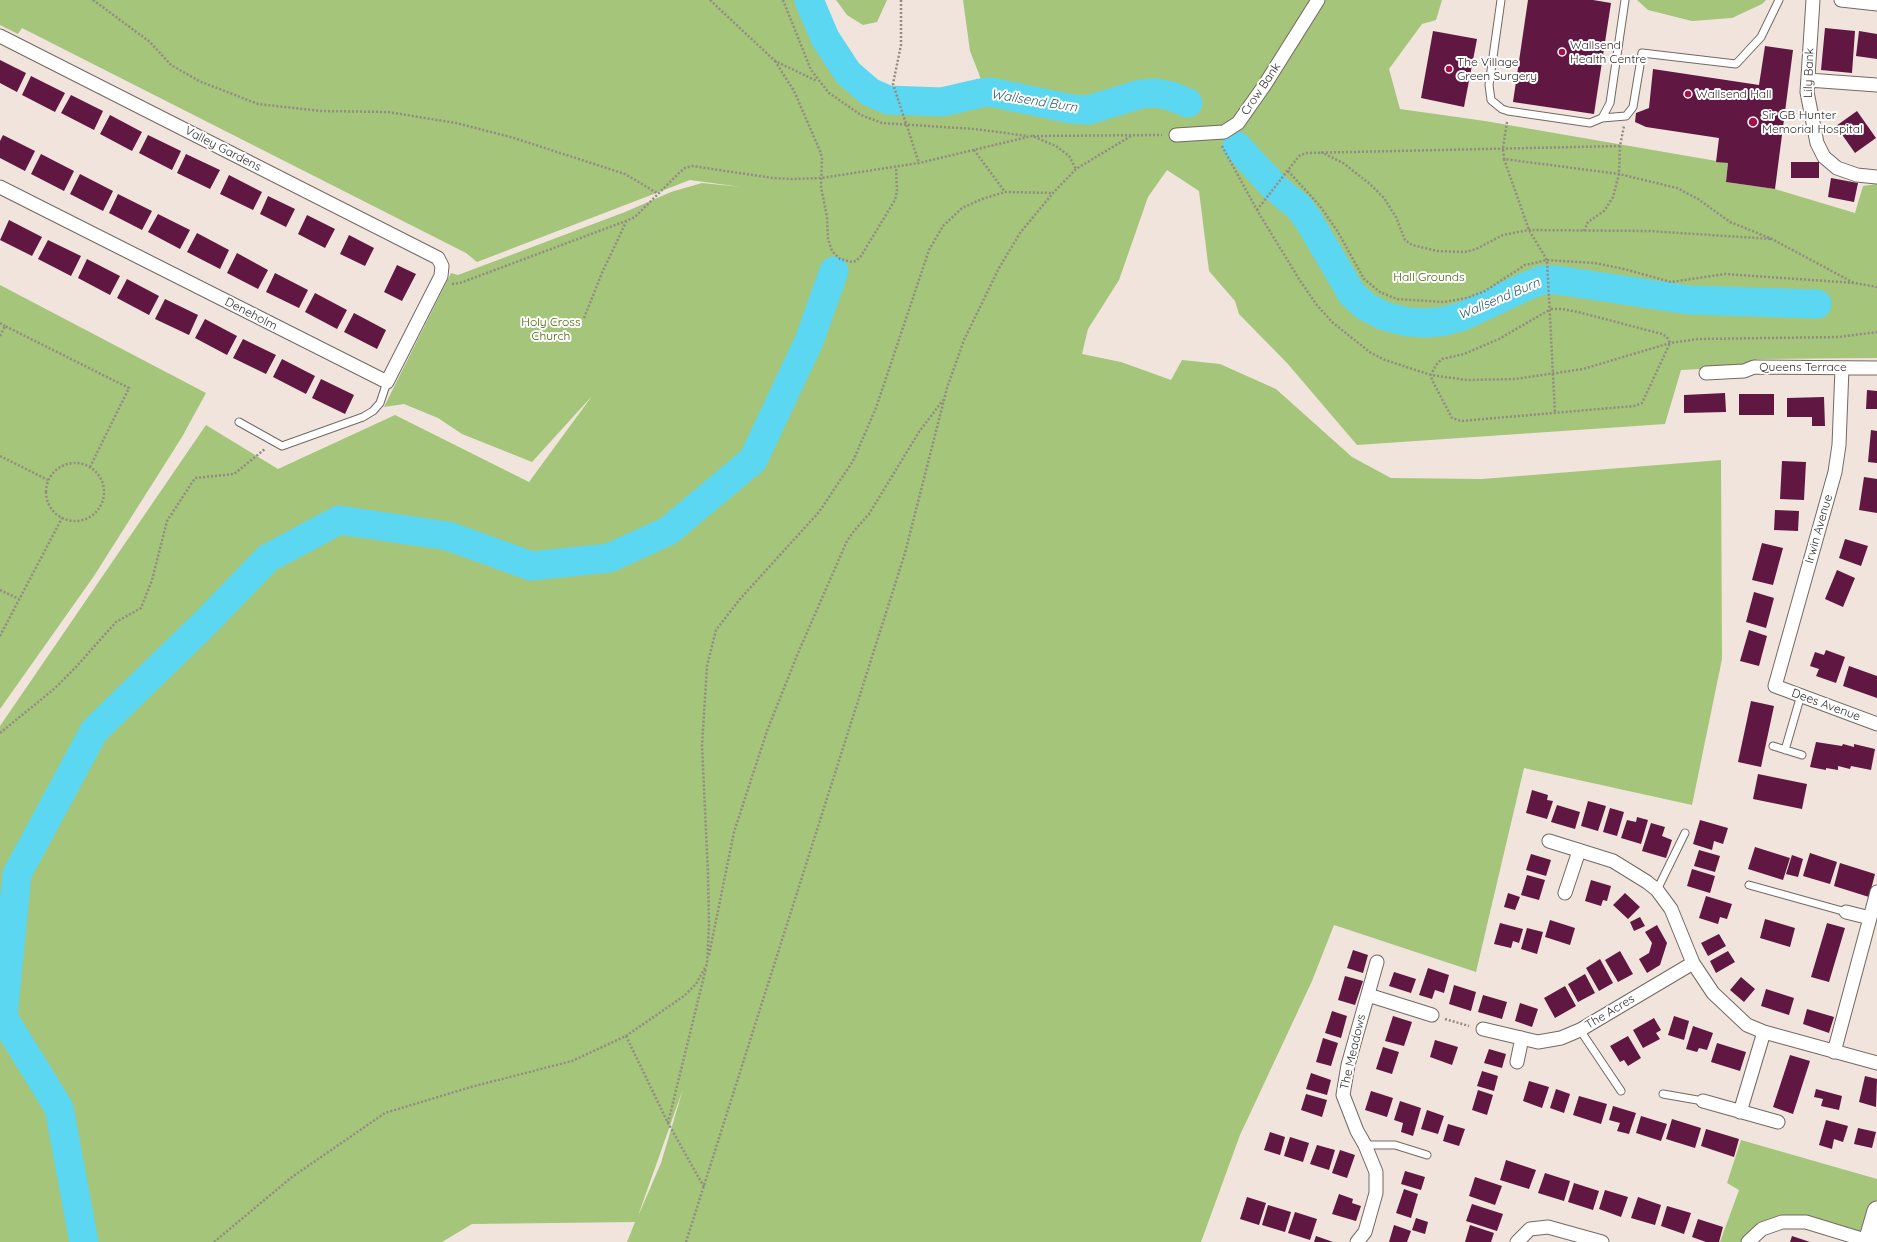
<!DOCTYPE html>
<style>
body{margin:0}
canvas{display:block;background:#f0e4dd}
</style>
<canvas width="1877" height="1242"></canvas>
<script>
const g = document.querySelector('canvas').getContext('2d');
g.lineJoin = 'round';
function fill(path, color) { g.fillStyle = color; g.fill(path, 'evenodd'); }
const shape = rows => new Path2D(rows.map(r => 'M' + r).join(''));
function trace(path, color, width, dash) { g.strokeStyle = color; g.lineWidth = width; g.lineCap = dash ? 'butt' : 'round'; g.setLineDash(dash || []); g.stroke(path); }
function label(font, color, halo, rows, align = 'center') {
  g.font = font + ' Quicksand,sans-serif'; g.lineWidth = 4; g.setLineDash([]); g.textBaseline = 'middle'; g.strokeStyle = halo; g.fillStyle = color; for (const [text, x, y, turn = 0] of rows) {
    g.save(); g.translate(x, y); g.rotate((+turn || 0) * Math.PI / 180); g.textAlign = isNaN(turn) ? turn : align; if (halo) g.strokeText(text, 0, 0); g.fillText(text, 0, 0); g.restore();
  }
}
const green = shape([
 [0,0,801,0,821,48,840,76,856,91,872,102,889,108,923,109,991,105,970,51,963,0,1442,0,1436,20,1422,24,1389,69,1400,109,1485,121,1728,163,1726,182,1775,189,1855,213,1863,186,1877,184,1877,358,1758,359,1741,367,1681,370,1665,424,1357,445,1287,363,1239,314,1235,301,1209,271,1199,191,1167,170,1148,197,1119,280,1088,329,1082,354,1121,362,1171,380,1182,360,1220,364,1276,389,1352,457,1391,478,1482,479,1721,460,1722,659,1692,805,1524,768,1476,972,1334,925,1312,981,1240,1135,1201,1242,627,1242,635,1222,472,1224,442,1242,0,1242,0,726,206,425,278,469,395,415,529,482,592,396,532,462,462,434,438,418,404,404,384,407,451,273,458,275,625,212,671,192,702,183,741,187,690,180,477,262,466,253,22,28,18,34,0,25],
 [683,1089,661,1163,639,1214,639,1213],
 [836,0,887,0,877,22,863,25,847,15],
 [1637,0,1766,0,1762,4,1732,18,1692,21,1648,10],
 [0,285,206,393,182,437,94,576,0,709],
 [1741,1140,1877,1179,1877,1200,1865,1237,1806,1218,1758,1226,1741,1242,1720,1242,1739,1190,1727,1183]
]);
const water = shape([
 [1242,142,1254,148,1277,167,1283,175,1299,207,1288,207,1282,204,1279,208,1273,204,1271,197,1267,196,1256,186,1233,151]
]);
const river = shape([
 [809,0,825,38,848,73,870,92,888,100,942,102,981,93,990,92,1072,109,1088,110,1141,94,1156,93,1171,96,1188,103],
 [1237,146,1274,187,1299,207,1309,221,1352,294,1365,306,1384,316,1408,322,1427,323,1445,321,1463,316,1529,285,1542,280,1557,280,1689,300,1817,304],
 [84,1242,59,1108,3,1017,17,874,94,731,206,622,268,558,339,520,448,536,531,566,609,558,668,531,753,460,809,341,834,271]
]);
const building = shape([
 [1528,0,1593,0,1611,3,1594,114,1513,102],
 [1825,28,1855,31,1852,73,1821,70],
 [1433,31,1477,39,1464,107,1421,98],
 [1859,31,1877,34,1877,59,1856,56],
 [1765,46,1793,50,1775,189,1726,182,1728,163,1716,162,1719,138,1646,127,1635,122,1636,113,1649,108,1653,69,1759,85],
 [0,60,26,73,17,92,0,83],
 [31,76,65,93,55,112,22,95],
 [71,95,103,111,94,130,61,113],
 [1857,111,1876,138,1855,153,1836,126],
 [110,115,142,132,132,151,100,134],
 [3,135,35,151,25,171,0,158,0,141],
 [148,135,181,151,172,170,139,153],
 [41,154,74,171,64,191,31,174],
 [186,154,220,170,210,189,177,173],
 [1791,162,1819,162,1819,178,1791,178],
 [80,174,113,191,103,211,70,194],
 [229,175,262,192,253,210,220,194],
 [1831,178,1858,183,1854,202,1828,197],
 [118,194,152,211,142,230,109,213],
 [268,196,295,209,286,227,260,214],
 [158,214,190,230,180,249,148,232],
 [307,215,335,229,325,248,298,234],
 [9,220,42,237,32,256,0,240],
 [197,233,229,250,220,269,187,252],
 [349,235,374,248,365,266,340,254],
 [48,240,81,256,71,276,38,259],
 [237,253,268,270,258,289,227,273],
 [87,259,120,276,110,295,78,278],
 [397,265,416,274,402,301,384,292],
 [275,273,308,290,299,308,266,292],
 [127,279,159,296,149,315,117,298],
 [315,293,347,310,337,329,305,312],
 [165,299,198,315,189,335,155,319],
 [354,313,386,330,377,349,344,332],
 [205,319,237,336,227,355,195,338],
 [243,339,276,355,266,374,233,358],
 [282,359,315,376,306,394,273,377],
 [321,379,354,395,345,414,312,398],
 [1867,390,1877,391,1877,409,1866,409],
 [1725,393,1726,412,1684,413,1684,395],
 [1739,394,1774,394,1774,415,1739,415],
 [1824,397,1825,426,1812,426,1812,417,1787,417,1787,398],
 [1871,430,1877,431,1877,463,1868,462],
 [1782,461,1806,462,1804,500,1780,499],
 [1864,477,1877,479,1877,513,1859,510],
 [1775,510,1799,511,1798,531,1774,530],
 [1845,539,1868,546,1861,566,1839,558],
 [1762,543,1783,548,1773,585,1752,580],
 [1837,570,1855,578,1843,607,1825,599],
 [1754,592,1774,598,1766,628,1746,622],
 [1749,630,1767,636,1759,666,1740,661],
 [1826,650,1845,657,1836,683,1816,676,1819,669,1810,666,1815,652,1824,655],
 [1849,666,1877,676,1877,698,1843,686],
 [1751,701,1774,706,1761,767,1738,762],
 [1816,742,1842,746,1843,744,1854,747,1854,744,1875,749,1871,770,1851,766,1850,769,1838,766,1838,770,1826,768,1826,770,1810,767],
 [1758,774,1807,784,1802,809,1753,799],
 [1532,790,1548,795,1547,800,1553,801,1547,819,1526,813],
 [1588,801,1606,806,1598,831,1581,826],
 [1557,805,1580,812,1575,829,1551,822],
 [1610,808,1624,812,1617,836,1603,832],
 [1637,817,1648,820,1641,844,1621,838,1627,820,1636,822],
 [1700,820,1728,828,1723,844,1714,841,1712,850,1693,844],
 [1651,823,1665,827,1662,836,1672,840,1666,858,1642,851],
 [1755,847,1790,858,1783,880,1748,869],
 [1699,850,1720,856,1715,872,1694,866],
 [1810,853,1837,862,1830,884,1803,876],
 [1531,854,1551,860,1546,876,1526,870],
 [1792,855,1803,859,1798,877,1786,874],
 [1840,863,1875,874,1869,897,1834,886],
 [1692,869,1715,876,1710,893,1687,886],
 [1527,875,1545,880,1539,900,1521,895],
 [1591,880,1611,886,1607,901,1603,900,1601,906,1585,901],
 [1508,893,1520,897,1515,910,1504,907],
 [1625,893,1640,907,1628,919,1613,905],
 [1706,896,1732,904,1727,919,1720,917,1718,924,1699,918],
 [1640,917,1645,926,1634,931,1630,922],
 [1765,919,1795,928,1790,947,1760,938],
 [1550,920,1575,928,1570,945,1545,937],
 [1500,923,1523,929,1519,943,1513,941,1511,948,1494,944],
 [1827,923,1845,928,1829,982,1811,977],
 [1657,925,1667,943,1660,965,1647,973,1639,959,1649,953,1652,943,1645,932],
 [1527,928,1543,932,1537,954,1521,949],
 [1719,934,1726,946,1708,956,1701,943],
 [1353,950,1368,955,1363,973,1347,968],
 [1620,951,1633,974,1618,982,1605,960],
 [1728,951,1735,962,1716,973,1710,961],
 [1600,959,1613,983,1599,991,1586,968],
 [1428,968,1449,975,1444,993,1435,990,1432,999,1419,995],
 [1394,972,1416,979,1411,993,1389,986],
 [1585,974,1595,993,1578,1002,1568,984],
 [1345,976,1363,981,1355,1005,1338,1000],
 [1741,977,1755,989,1744,1002,1730,990],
 [1454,985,1476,992,1471,1011,1449,1004],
 [1565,986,1576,1006,1555,1018,1544,998],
 [1766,989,1794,998,1789,1015,1761,1006],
 [1483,995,1507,1002,1502,1019,1478,1012],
 [1520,1003,1538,1009,1532,1027,1515,1021],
 [1807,1009,1834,1017,1829,1033,1803,1024],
 [1332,1011,1347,1016,1341,1038,1325,1033],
 [1393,1016,1412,1022,1404,1046,1385,1041],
 [1674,1016,1689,1021,1684,1040,1668,1035],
 [1654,1018,1661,1030,1656,1033,1660,1039,1643,1048,1633,1030],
 [1693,1026,1713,1033,1707,1050,1699,1048,1697,1052,1686,1049],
 [1628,1036,1641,1058,1628,1066,1624,1060,1620,1062,1610,1046],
 [1323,1038,1338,1043,1331,1066,1316,1062],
 [1435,1040,1458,1047,1452,1065,1430,1057],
 [1717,1043,1746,1052,1740,1071,1711,1062],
 [1383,1047,1399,1052,1392,1074,1376,1069],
 [1489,1049,1506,1054,1502,1068,1484,1063],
 [1790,1055,1810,1061,1793,1114,1773,1107],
 [1482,1071,1498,1076,1494,1091,1477,1086],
 [1311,1073,1331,1080,1327,1095,1306,1089],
 [1865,1076,1877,1079,1876,1107,1859,1102],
 [1529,1081,1549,1087,1542,1108,1523,1101],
 [1556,1089,1570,1094,1564,1113,1550,1108],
 [1816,1089,1842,1096,1839,1110,1821,1106,1823,1099,1814,1097],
 [1478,1090,1493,1095,1487,1115,1472,1110],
 [1371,1091,1393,1098,1387,1117,1365,1110],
 [1306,1094,1327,1100,1322,1117,1301,1110],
 [1579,1096,1607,1104,1601,1124,1573,1115],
 [1400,1101,1421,1108,1413,1136,1401,1132,1403,1123,1394,1120],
 [1613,1106,1636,1113,1629,1134,1617,1131,1620,1123,1609,1120],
 [1427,1110,1444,1116,1438,1134,1421,1129],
 [1641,1116,1667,1124,1661,1141,1636,1133],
 [1672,1119,1701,1128,1695,1148,1666,1139],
 [1826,1120,1848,1126,1843,1142,1834,1139,1832,1149,1819,1145],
 [1448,1124,1465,1129,1459,1146,1443,1141],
 [1858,1128,1876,1132,1872,1148,1854,1144],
 [1706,1129,1739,1139,1734,1157,1701,1146],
 [1270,1132,1285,1137,1280,1155,1264,1150],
 [1290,1137,1309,1143,1303,1162,1284,1156],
 [1317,1145,1335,1150,1329,1170,1310,1164],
 [1340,1150,1355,1155,1347,1178,1332,1173],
 [1506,1160,1536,1170,1529,1189,1500,1180],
 [1405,1171,1425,1177,1421,1190,1401,1184],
 [1545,1173,1570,1181,1564,1201,1538,1193],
 [1475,1177,1502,1186,1495,1205,1469,1196],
 [1574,1183,1599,1191,1593,1210,1568,1202],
 [1404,1189,1418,1194,1411,1218,1396,1213],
 [1605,1190,1628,1197,1621,1217,1599,1209],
 [1339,1194,1353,1199,1352,1203,1361,1206,1356,1221,1332,1214],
 [1247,1197,1266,1203,1259,1225,1240,1219],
 [1638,1197,1661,1205,1655,1225,1631,1218],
 [1472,1204,1503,1214,1497,1231,1466,1221],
 [1268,1205,1291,1212,1285,1232,1262,1225],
 [1667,1206,1691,1213,1684,1234,1661,1226],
 [1295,1212,1317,1219,1310,1240,1288,1233],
 [1416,1218,1428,1222,1425,1234,1412,1230],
 [1698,1219,1723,1227,1719,1242,1706,1242,1692,1237],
 [1394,1225,1411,1231,1407,1242,1389,1242],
 [1470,1225,1494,1233,1491,1242,1465,1242],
 [1316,1236,1333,1242,1314,1242],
 [1792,1236,1810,1242,1790,1242]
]);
const path = shape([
 [93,0,150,42,171,65,199,81,258,104,321,111,388,112,456,123,514,138,625,174,657,193],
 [710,0,775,61,817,81],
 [783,0,811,70,829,93,861,115,882,123,974,129,1028,136],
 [901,0,901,45,893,84,919,163],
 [775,61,794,91,820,151,822,158,821,187,827,217,828,239,832,251,840,259,852,262,856,261,861,256,895,200,897,191,896,167],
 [1507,122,1503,148,1504,159,1619,174,1677,188,1698,199,1730,222,1772,239,1854,283],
 [1033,136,1162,135],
 [1222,146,1257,210,1299,279,1316,304,1332,322,1371,353,1385,360,1431,375,1467,380,1515,379,1583,369,1670,343,1698,339,1839,337,1877,332],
 [974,150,1005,192],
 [1321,152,1343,163,1370,184,1384,198,1396,217,1405,240,1412,245,1437,251,1465,252,1476,249,1503,235,1529,230,1649,231,1772,239],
 [1504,159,1529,230,1547,260,1555,413],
 [1288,171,1320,206,1338,232,1364,279,1380,292,1397,299,1444,302,1467,298,1485,291,1525,265,1547,260,1595,263,1624,269,1671,282,1725,274,1855,283,1877,287],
 [1257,210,1299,156,1306,153,1620,146,1624,126],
 [1584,231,1588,222,1604,211,1613,197,1619,174,1620,146],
 [452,284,460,283,626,221,635,217,680,172,685,168,692,166,773,178,793,179,821,178,919,163,1032,136,1056,146,1069,156,1076,169],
 [1551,309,1562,309,1578,312,1662,334,1667,337,1670,343,1642,403,1634,406,1461,421,1452,418,1432,380,1431,375,1436,365,1442,359,1464,354,1499,339,1551,309],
 [584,318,602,273,626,222],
 [0,323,5,326],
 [0,336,5,326,129,388,90,467],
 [0,456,48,480],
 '46 492a29 29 0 1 1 58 0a29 29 0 1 1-58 0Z',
 [0,590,19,599],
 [0,636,62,518],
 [0,733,54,689,76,667,116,622,141,608,152,580,167,521,195,478,234,474,265,449],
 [709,955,734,832,767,731,798,653,847,541,854,531,869,514,919,432,943,400],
 [1445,1019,1469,1026],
 [626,1036,668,1123,704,1187],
 [668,1123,706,968],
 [214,1242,292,1177,385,1113,471,1087,572,1061,626,1036,684,996,696,984,707,964,709,926,708,874,702,745,707,666,716,630,740,599,819,512,853,461,876,408,929,250,943,226,962,208,982,199,1005,192,1053,193],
 [686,1242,905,553,947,388,964,340,999,268,1020,233,1053,193,1076,169,1131,136]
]);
const lane = shape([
 [1501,0,1489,85,1491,100,1502,109,1508,111,1590,123,1602,118,1610,103,1625,0],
 [1602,118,1626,116,1633,107,1642,53,1736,64,1761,37,1779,0],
 [239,422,282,446,363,417,373,411,380,403,387,382],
 [1773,746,1802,755],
 [1785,750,1801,695],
 [1749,885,1846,912],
 [1657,890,1685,833],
 [1580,1030,1621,1091],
 [1663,1094,1703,1101],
 [1365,1145,1395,1145,1427,1155]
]);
const street = shape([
 [1813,0,1807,92,1817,143,1824,157,1837,168,1857,175,1877,177],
 [1841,0,1877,4],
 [0,36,438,258,442,266,441,276,387,382,0,187],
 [1808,80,1877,85],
 [1176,135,1224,132,1238,123,1264,86,1318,0],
 [1842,368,1839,445,1835,472,1775,686,1877,724],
 [1706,373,1744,371,1754,367,1877,368],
 [1549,841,1613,861,1647,882,1657,890,1671,909,1693,963,1713,993,1747,1025,1764,1032,1877,1063],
 [1565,893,1579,851],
 [1846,912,1870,918],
 [1368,995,1432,1015],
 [1483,1029,1538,1042,1561,1038,1580,1030,1693,963],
 [1834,1052,1877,892],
 [1517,1062,1522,1038],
 [1703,1101,1778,1122],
 [1740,1112,1764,1032],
 [1357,1242,1365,1232,1376,1193,1376,1172,1365,1145,1357,1131,1343,1095,1348,1065,1377,962],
 [1517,1242,1530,1229,1548,1227,1602,1242],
 [1748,1242,1762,1229,1782,1222,1806,1222,1868,1241]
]);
const secondary = shape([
 [1868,1242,1877,1211]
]);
const markers = [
 [1562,52,4,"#a5104b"],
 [1449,69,4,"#a5104b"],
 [1688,94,4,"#a5104b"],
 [1753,122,5,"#a5104b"]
];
const poiNames = [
 ["Wallsend",1570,45],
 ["Health Centre",1570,59],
 ["The Village",1457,62],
 ["Green Surgery",1457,76],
 ["Wallsend Hall",1696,94],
 ["Sir GB Hunter",1762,115],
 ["Memorial Hospital",1762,129]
];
const streetNames = [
 ["Lily Bank",1809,73,-88],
 ["Crow Bank",1261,89,-56],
 ["Valley Gardens",223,149,27],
 ["Deneholm",251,314,27],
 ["Queens Terrace",1803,367],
 ["Irwin Avenue",1819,529,-74],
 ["Dees Avenue",1826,705,20],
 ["The Acres",1610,1012,-31],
 ["The Meadows",1353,1052,-77]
];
const parkNames = [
 ["Hall Grounds",1429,277],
 ["Holy Cross",551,322],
 ["Church",551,336]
];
const waterNames = [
 ["Wallsend Burn",1034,101,9],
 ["Wallsend Burn",1499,299,-23]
];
fill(green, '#a5c57a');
fill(water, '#5cd7f1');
trace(river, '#5cd7f1', 29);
fill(building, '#601742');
trace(lane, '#736963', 9);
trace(street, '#736963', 15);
trace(secondary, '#736963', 21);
trace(path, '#928a85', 2.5, [2, 2]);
trace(lane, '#fff', 7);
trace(street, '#fff', 13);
trace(secondary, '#fff', 19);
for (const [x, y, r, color] of markers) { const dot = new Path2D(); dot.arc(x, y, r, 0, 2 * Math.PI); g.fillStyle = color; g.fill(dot); trace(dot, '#fff', 1.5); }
label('12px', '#302b29', '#fff', poiNames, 'left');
label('12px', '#302b29', '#fff', streetNames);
label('12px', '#436001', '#fff', parkNames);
label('italic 13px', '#2a5d69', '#fff', waterNames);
</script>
